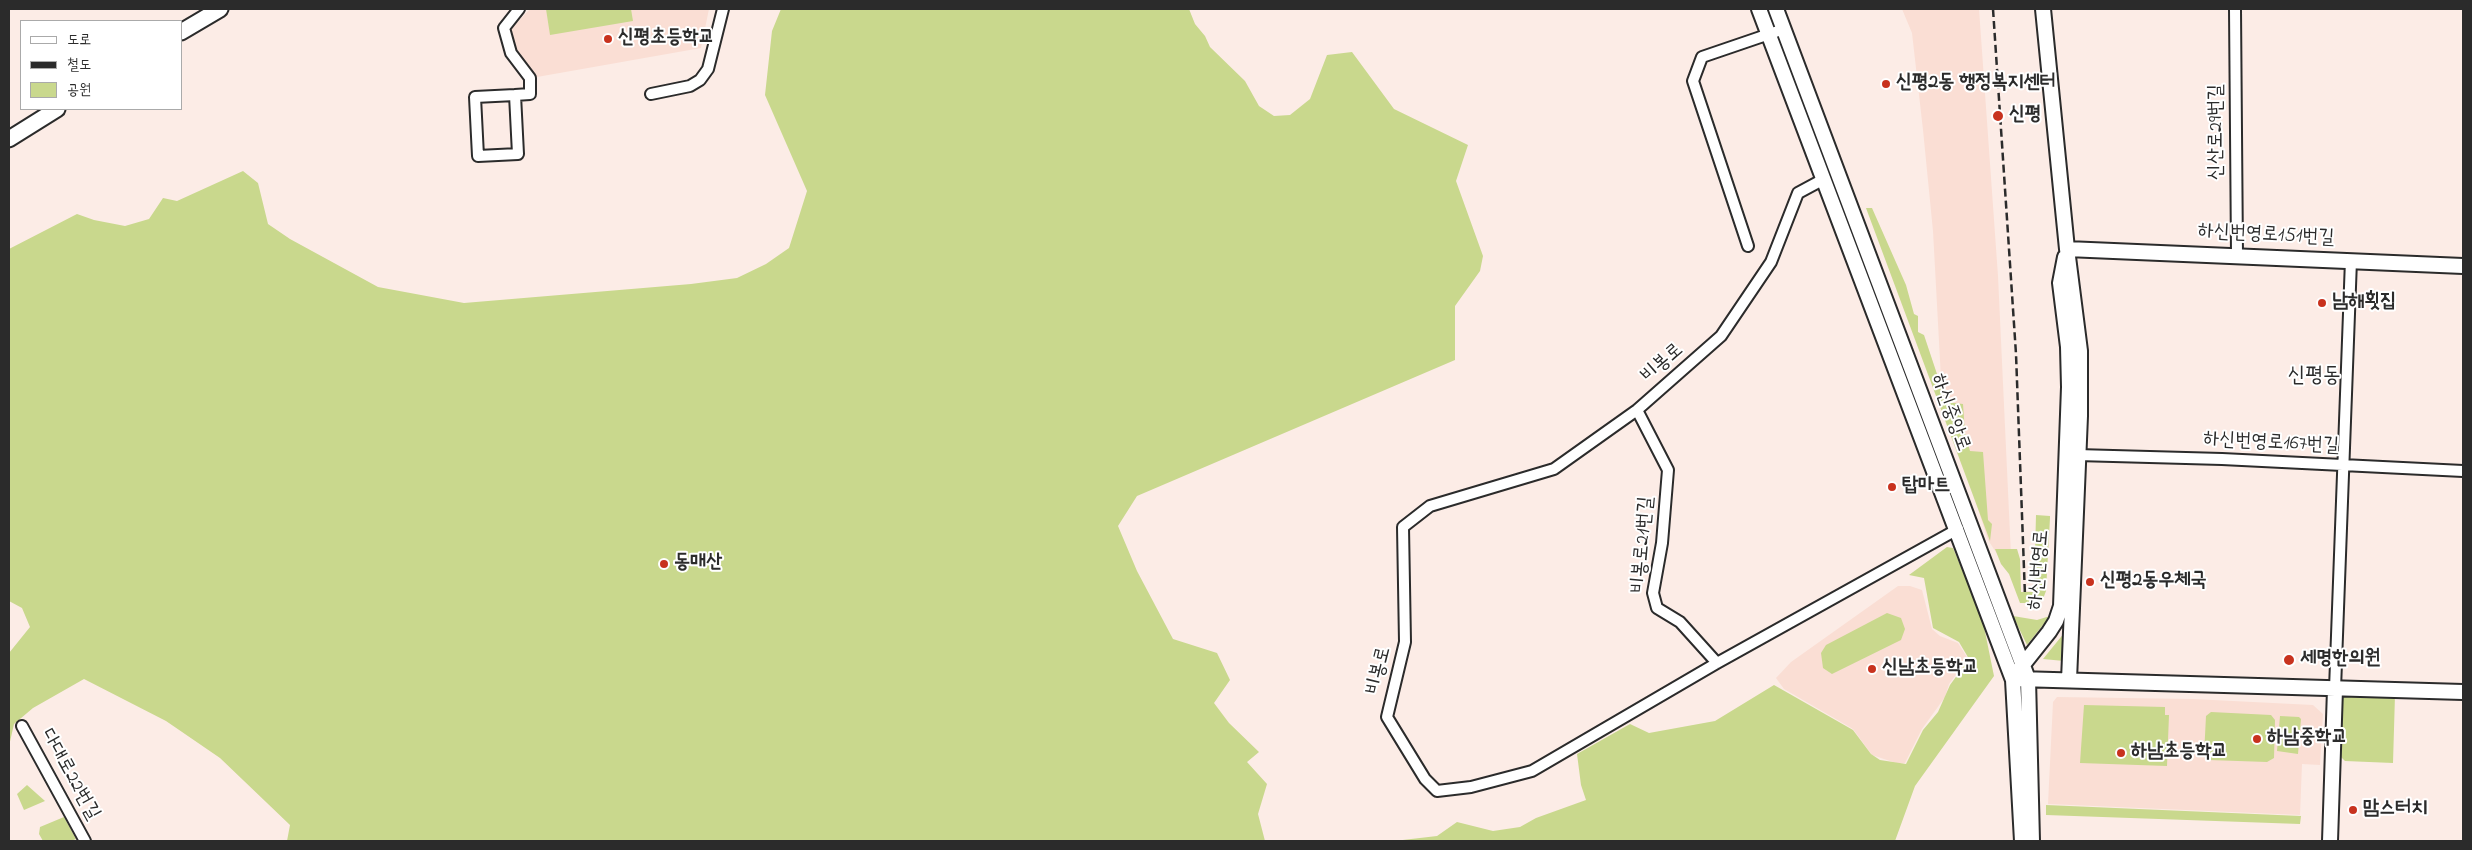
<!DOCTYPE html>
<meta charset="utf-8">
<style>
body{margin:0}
#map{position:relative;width:2472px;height:850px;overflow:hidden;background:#fcece6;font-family:"Indie Flower","Poor Story",sans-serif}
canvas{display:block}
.frame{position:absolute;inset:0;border:10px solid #2b2b2b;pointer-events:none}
.legend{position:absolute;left:20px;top:20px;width:162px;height:90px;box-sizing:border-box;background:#fff;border:1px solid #aaa;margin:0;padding:6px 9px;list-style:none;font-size:15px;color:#2b2b2b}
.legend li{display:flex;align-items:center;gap:10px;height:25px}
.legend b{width:25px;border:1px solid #aaa}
</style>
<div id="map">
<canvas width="2472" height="850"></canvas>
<div class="frame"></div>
<ul class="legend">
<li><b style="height:6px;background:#fff"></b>도로</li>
<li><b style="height:6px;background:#2b2b2b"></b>철도</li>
<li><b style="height:14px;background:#c9d88d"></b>공원</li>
</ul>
</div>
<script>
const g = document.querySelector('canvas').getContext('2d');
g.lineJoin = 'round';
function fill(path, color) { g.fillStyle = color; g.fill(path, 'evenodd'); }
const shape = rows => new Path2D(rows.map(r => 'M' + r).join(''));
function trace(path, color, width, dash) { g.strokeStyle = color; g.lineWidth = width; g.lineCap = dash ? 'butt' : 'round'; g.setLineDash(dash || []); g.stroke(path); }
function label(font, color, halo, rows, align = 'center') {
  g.font = font + ' "Indie Flower","Poor Story",sans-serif'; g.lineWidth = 4; g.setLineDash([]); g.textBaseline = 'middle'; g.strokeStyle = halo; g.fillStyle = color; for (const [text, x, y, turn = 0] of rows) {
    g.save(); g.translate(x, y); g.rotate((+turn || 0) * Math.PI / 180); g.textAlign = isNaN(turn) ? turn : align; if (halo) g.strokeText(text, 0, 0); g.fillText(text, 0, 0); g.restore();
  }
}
const built = shape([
 [530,9,709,9,701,48,537,77,516,48,511,29],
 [1902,9,1979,9,1998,276,2012,577,1988,540,1942,397,1933,231,1923,130,1912,33],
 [1898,586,1910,586,1922,590,1932,629,1940,636,1958,643,1968,659,1949,684,1945,697,1922,729,1905,763,1899,764,1872,755,1853,729,1784,689,1776,678,1791,662],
 [2057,697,2193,699,2313,705,2323,714,2320,765,2302,764,2300,815,2048,804,2053,702]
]);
const green = shape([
 [546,9,631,9,633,21,550,35],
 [781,9,1189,9,1195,24,1205,36,1210,47,1245,81,1259,106,1274,116,1290,115,1310,99,1327,55,1352,52,1394,109,1468,145,1456,181,1483,256,1480,271,1455,306,1455,360,1137,496,1118,526,1137,571,1173,639,1217,653,1230,680,1214,703,1229,723,1259,752,1247,762,1267,784,1258,814,1265,841,287,841,290,825,220,758,166,721,84,679,33,708,14,724,9,746,9,653,30,627,22,608,9,601,9,249,77,214,94,220,125,226,149,219,163,198,177,201,243,171,258,183,268,224,290,239,378,287,464,303,691,284,737,278,766,264,789,248,807,191,765,95,772,31],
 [1866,208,1872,208,1906,285,1914,314,1918,316,1918,332,1924,335,1937,374,1939,375,1945,402,1963,404,1965,433,1970,451,1983,452,1988,520,1992,524,1990,541],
 [2036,515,2050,516,2050,518,2046,591,2043,599,2039,603,2020,603,2009,574,2001,564,1995,549,2017,549,2020,559,2021,592,2034,592],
 [1947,547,1953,548,1982,617,1994,676,1915,786,1895,841,1394,841,1437,836,1457,822,1493,831,1520,827,1536,818,1586,800,1581,785,1577,754,1630,724,1649,733,1715,721,1774,685,1853,730,1871,754,1880,760,1906,764,1923,730,1938,712,1950,685,1969,659,1959,642,1933,628,1924,578,1909,575],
 [1887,613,1901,618,1905,629,1901,640,1832,674,1823,668,1821,653,1826,645],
 [2013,616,2037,620,2050,616,2027,645],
 [2065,632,2064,661,2043,659],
 [2350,693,2395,695,2393,763,2345,761,2340,756,2342,696],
 [2084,705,2165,707,2165,715,2169,715,2167,766,2080,763],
 [2211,712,2271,715,2275,720,2274,758,2267,762,2209,760,2206,758,2204,755,2206,716],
 [2280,716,2299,717,2301,719,2298,754,2277,751],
 [27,785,45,801,24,810,17,794],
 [2046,805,2301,816,2300,824,2046,815],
 [64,817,76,839,71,841,43,841,39,834,40,827]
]);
const minor = shape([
 [2235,9,2237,255],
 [651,94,690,86,700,80,708,69,723,9],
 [515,95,518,154,478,156,475,97,515,95,530,94,530,78,511,53,504,28,519,9],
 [1824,179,1798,193,1771,262,1721,336,1637,410,1554,469,1430,506,1403,527,1405,642,1387,717,1425,779,1437,791,1471,787,1532,771,1717,663,1958,529],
 [1748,246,1693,81,1702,57,1784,29],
 [1637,410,1668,470,1662,543,1653,593,1657,608,1680,622,1717,663],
 [2077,455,2222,459,2463,471],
 [2335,689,2351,260],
 [22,726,85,841]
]);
const tertiary = shape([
 [1759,9,2013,680,2022,841],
 [1776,9,2028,679,2032,841],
 [2043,9,2067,249,2080,351,2080,416,2069,680],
 [2067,249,2463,266],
 [2018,671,2049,632,2056,621,2061,606,2069,387,2068,347,2060,283,2065,257],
 [2019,679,2463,692],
 [2330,841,2335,689]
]);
const secondary = shape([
 [181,32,220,9],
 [9,139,57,109]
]);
const rail = shape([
 [1993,9,2016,354,2025,596]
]);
const markers = [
 [608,39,5,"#c8321e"],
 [1886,84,5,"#c8321e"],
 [1998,116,6,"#c8321e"],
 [2322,303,5,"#c8321e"],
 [1892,487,5,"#c8321e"],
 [664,564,5,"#c8321e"],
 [2090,582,5,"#c8321e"],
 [2289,660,6,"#c8321e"],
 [1872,669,5,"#c8321e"],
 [2257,739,5,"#c8321e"],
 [2121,753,5,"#c8321e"],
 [2353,810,5,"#c8321e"]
];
const poiNames = [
 ["신평초등학교",618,39],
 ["신평2동 행정복지센터",1896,84],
 ["신평",2009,116],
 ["남해횟집",2332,303],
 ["탑마트",1902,487],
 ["동매산",674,564],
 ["신평2동우체국",2100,582],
 ["세명한의원",2300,660],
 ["신남초등학교",1882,669],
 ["하남중학교",2267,739],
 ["하남초등학교",2131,753],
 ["맘스터치",2363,810]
];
const streetNames = [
 ["신산로29번길",2218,132,-90],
 ["하신번영로151번길",2266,236,3],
 ["비봉로",1663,364,-41],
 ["하신중앙로",1949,413,70],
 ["하신번영로167번길",2271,444,3],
 ["비봉로21번길",1644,545,-85],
 ["하신번영로",2040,570,-85],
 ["비봉로",1380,671,-76],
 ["다대로22번길",69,775,61]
];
const quarterNames = [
 ["신평동",2314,377]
];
fill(built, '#faded4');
fill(green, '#c9d88d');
trace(minor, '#2b2b2b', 14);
trace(tertiary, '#2b2b2b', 18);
trace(secondary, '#2b2b2b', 19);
trace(minor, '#fff', 10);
trace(tertiary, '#fff', 14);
trace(secondary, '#fff', 15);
trace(rail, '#2b2b2b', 2.5, [8, 4]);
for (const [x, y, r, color] of markers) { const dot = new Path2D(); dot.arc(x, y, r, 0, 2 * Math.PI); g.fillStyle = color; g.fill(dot); trace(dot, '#fff', 2); }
label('bold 20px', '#2b2b2b', '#fff', poiNames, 'left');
label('20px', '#2b2b2b', '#fff', streetNames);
label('22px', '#2b2b2b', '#fff', quarterNames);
</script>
